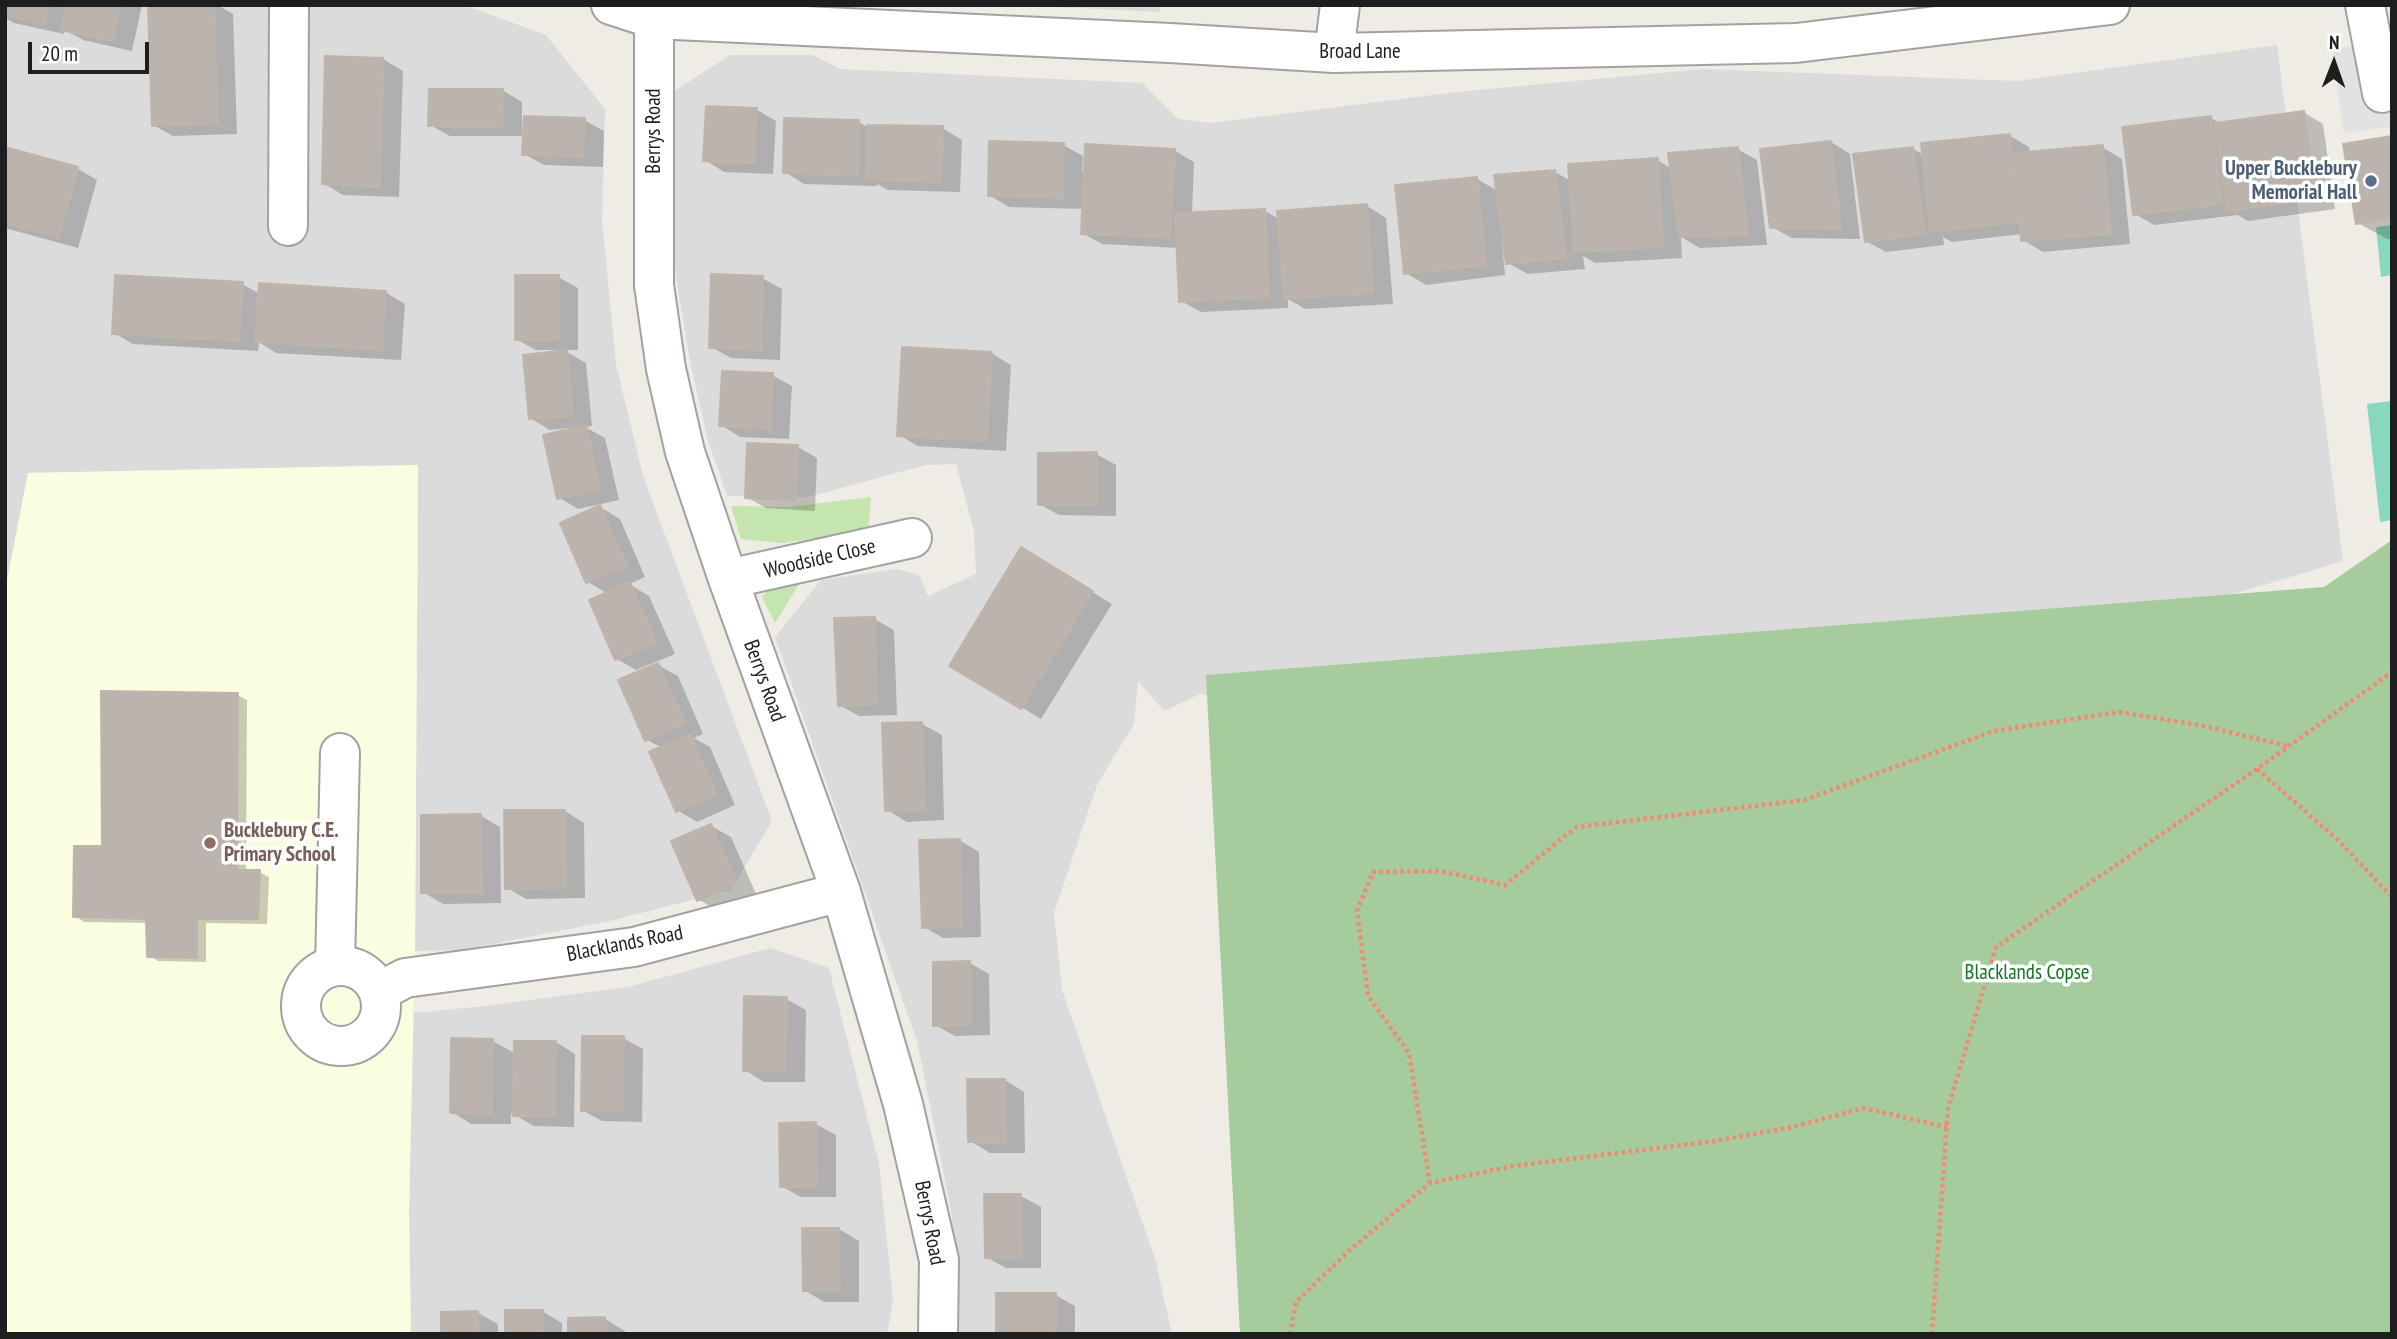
<!DOCTYPE html>
<style>
body{margin:0}
#map{position:relative;width:2397px;height:1339px;overflow:hidden;background:#eeece4;font-family:"PT Sans Narrow",sans-serif}
canvas{display:block}
.frame{position:absolute;inset:0;border:7px solid #1e1e1e;pointer-events:none}
.north{position:absolute;left:2299px;top:28px;width:70px;height:70px;-webkit-text-stroke:5px #fff;paint-order:stroke;rotate:1deg;font-size:19px;font-weight:700;line-height:28px;text-align:center;color:#1e1e1e}
.north::after{content:'';display:block;margin:auto;width:24px;height:32px;background:#1e1e1e;clip-path:polygon(50% 0,100% 100%,50% 72%,0 100%)}
.scale{position:absolute;left:28px;top:42px;width:121px;height:32px;box-sizing:border-box;border:4px solid #1e1e1e;border-top:0;padding-left:9px;font-size:21px;line-height:24px;white-space:nowrap;color:#1e1e1e;-webkit-text-stroke:5px #fff;paint-order:stroke}
</style>
<div id="map">
<canvas width="2397" height="1339"></canvas>
<div class="frame"></div>
<div class="north">N</div>
<div class="scale">20 m</div>
</div>
<script>
const g = document.querySelector('canvas').getContext('2d');
g.lineJoin = 'round';
function fill(path, color) { g.fillStyle = color; g.fill(path, 'evenodd'); }
const shape = rows => new Path2D(rows.map(r => 'M' + r).join(''));
function trace(path, color, width, dash) { g.strokeStyle = color; g.lineWidth = width; g.lineCap = dash ? 'butt' : 'round'; g.setLineDash(dash || []); g.stroke(path); }
function label(font, color, halo, rows, align = 'center') {
  g.font = font + ' "PT Sans Narrow",sans-serif'; g.lineWidth = 7; g.setLineDash([]); g.textBaseline = 'middle'; g.strokeStyle = halo; g.fillStyle = color; for (const [text, x, y, turn = 0] of rows) {
    g.save(); g.translate(x, y); g.rotate((+turn || 0) * Math.PI / 180); g.textAlign = isNaN(turn) ? turn : align; if (halo) g.strokeText(text, 0, 0); g.fillText(text, 0, 0); g.restore();
  }
}
const residential = shape([
 [5,5,464,5,546,35,605,109,602,220,616,364,643,476,772,821,731,890,610,921,462,950,415,951,418,465,28,473,5,591],
 [1017,5,1161,5,1159,12],
 [2277,45,2343,561,1929,686,1254,708,1200,694,1164,711,1138,681,1134,724,1097,785,1054,913,1062,990,1155,1259,1172,1334,949,1334,955,1300,952,1216,917,1041,775,637,821,580,897,569,919,575,928,596,976,574,974,531,956,464,926,465,808,497,727,496,707,438,689,356,672,252,673,92,730,55,812,55,841,69,1142,83,1178,119,1211,123,1456,92,1703,69,2017,81],
 [770,948,829,968,879,1164,893,1300,887,1334,411,1334,409,1211,413,1013,485,1006,628,987]
]);
const education = shape([
 [418,465,415,951,409,1211,411,1334,5,1334,5,591,28,473]
]);
const grass = shape([
 [871,497,868,532,781,543,741,539,731,506,788,507],
 [806,573,775,623,762,597,779,578]
]);
const forest = shape([
 [2392,540,2392,1334,1240,1334,1206,675,2324,587]
]);
const pitch = shape([
 [2392,225,2392,275,2381,277,2376,227],
 [2392,401,2392,520,2380,522,2367,404]
]);
const parking = shape([
 [2392,41,2392,127,2344,133,2332,49]
]);
const shadow = shape([
 [5,5,142,5,132,51,83,40,65,30,64,34,14,23,5,18],
 [149,5,217,5,233,14,237,134,173,136,153,125],
 [327,58,383,59,403,71,399,197,343,195,323,183],
 [502,90,522,102,522,136,450,136,430,125],
 [757,110,776,121,773,174,724,172,705,160],
 [2303,112,2323,124,2335,209,2248,221,2238,215,2154,225,2135,214,2211,118,2221,124],
 [584,120,604,131,603,167,544,165,524,154],
 [859,122,867,127,942,128,962,140,960,192,888,190,877,184,877,186,804,184,785,172],
 [2010,136,2029,147,2030,154,2102,147,2122,159,2130,244,2043,252,2023,240,2022,234,1952,242,1943,237,1944,245,1886,252,1866,241,1913,149,1924,155],
 [2392,138,2392,239,2387,239,2358,223],
 [1831,142,1850,154,1860,239,1792,238,1772,227],
 [1063,145,1083,156,1082,172,1175,151,1194,162,1192,214,1264,210,1280,220,1367,206,1386,218,1393,304,1305,309,1288,299,1288,308,1201,312,1181,301,1178,248,1102,244,1082,233,1084,209,1009,207,989,195],
 [5,149,78,169,97,180,78,248,5,228],
 [1737,149,1757,160,1767,245,1700,248,1681,237,1682,258,1595,263,1583,256,1585,269,1528,274,1508,263,1505,241,1502,241,1505,275,1426,285,1406,273,1477,179,1498,191,1555,172,1571,181,1657,160,1672,169],
 [558,277,578,288,578,350,563,350,586,363,592,426,585,427,605,438,619,500,578,509,558,497,569,428,550,430,530,418,558,350,536,350,516,339],
 [762,278,782,289,780,360,731,358,711,347],
 [242,284,260,294,385,292,405,304,401,360,276,353,259,342,258,351,133,344,114,333],
 [991,353,1011,365,1006,451,918,446,899,435],
 [772,375,792,386,789,439,740,437,721,425],
 [798,447,817,458,815,511,766,508,746,497],
 [1096,454,1116,465,1116,516,1059,515,1039,504],
 [600,507,620,519,645,577,629,584,649,596,675,654,636,670,617,659,608,594,588,582],
 [1041,561,1112,604,1041,719,951,665],
 [874,619,894,630,897,715,859,716,839,705],
 [658,665,678,676,703,734,694,738,710,747,735,805,697,822,677,810,662,748,646,739],
 [237,695,247,700,246,872,259,872,269,877,267,924,206,923,206,962,158,961,149,956,148,923,84,922,75,916,103,848],
 [922,724,942,735,944,820,907,822,887,810],
 [565,811,584,823,585,898,526,899,507,888],
 [481,816,500,827,501,903,443,904,423,892],
 [711,826,731,837,756,894,718,911,698,899],
 [959,840,979,852,981,937,943,938,924,927],
 [970,963,989,974,990,1035,955,1036,935,1025],
 [786,999,806,1010,805,1082,764,1082,745,1070],
 [623,1038,643,1049,642,1122,602,1121,582,1110],
 [493,1041,516,1054,556,1042,575,1054,574,1127,534,1126,511,1113,511,1124,471,1124,452,1112],
 [1005,1080,1024,1092,1025,1153,990,1153,970,1141],
 [816,1124,836,1135,836,1197,801,1197,781,1186],
 [1021,1196,1041,1207,1041,1268,1006,1268,986,1257],
 [839,1229,859,1241,859,1302,824,1302,804,1290],
 [1055,1295,1075,1306,1075,1334,998,1334],
 [542,1311,562,1323,562,1334,507,1334],
 [478,1313,498,1324,498,1334,443,1334],
 [605,1319,625,1331,625,1334,570,1334]
]);
const building = shape([
 [5,5,49,5,45,24,5,15,5,5],
 [66,5,120,5,113,41,61,30,66,5],
 [148,5,214,5,218,124,152,126,148,5],
 [325,56,383,58,380,187,322,184,325,56],
 [429,89,503,89,502,126,428,126,429,89],
 [706,106,757,108,754,163,703,161,706,106],
 [2304,111,2316,199,2227,211,2215,123,2304,111],
 [524,116,585,118,583,157,522,155,524,116],
 [2211,116,2222,204,2133,215,2122,127,2211,116],
 [784,118,859,120,858,175,783,173,784,118],
 [867,125,943,126,941,182,866,180,867,125],
 [2010,134,2019,222,1930,232,1921,143,2010,134],
 [2392,136,2392,218,2356,224,2343,144,2392,136],
 [989,141,1064,143,1063,198,988,196,989,141],
 [1831,141,1841,229,1770,228,1760,149,1831,141],
 [1085,144,1175,149,1170,238,1081,234,1085,144],
 [2103,145,2111,234,2021,241,2014,153,2103,145],
 [5,147,78,167,59,238,5,223,5,147],
 [1738,147,1748,235,1679,237,1668,153,1738,147],
 [1913,147,1925,234,1865,242,1853,154,1913,147],
 [1658,158,1663,247,1574,252,1568,164,1658,158],
 [1555,170,1566,258,1506,264,1494,175,1555,170],
 [1477,177,1486,265,1404,274,1395,185,1477,177],
 [1367,204,1373,293,1284,299,1277,211,1367,204],
 [1265,209,1269,297,1179,302,1175,213,1265,209],
 [711,274,763,276,761,350,709,348,711,274],
 [115,275,243,282,239,341,112,334,115,275],
 [515,275,559,275,559,340,515,340,515,275],
 [259,283,386,291,382,350,255,342,259,283],
 [902,347,992,352,987,441,897,436,902,347],
 [567,350,573,416,529,419,523,355,567,350],
 [722,371,773,373,770,429,719,426,722,371],
 [586,425,600,489,557,499,543,435,586,425],
 [747,443,798,445,796,501,745,498,747,443],
 [1097,452,1097,505,1038,505,1038,453,1097,452],
 [600,505,627,566,586,583,560,523,600,505],
 [1021,547,1093,591,1021,709,949,666,1021,547],
 [630,582,656,643,615,660,589,600,630,582],
 [875,617,877,704,838,706,834,618,875,617],
 [658,663,685,722,645,741,618,680,658,663],
 [101,691,238,693,237,870,260,870,258,919,197,919,197,958,147,957,146,919,73,917,74,846,102,846,101,691],
 [922,722,925,810,885,811,882,723,922,722],
 [690,734,716,794,676,812,649,752,690,734],
 [504,810,565,810,566,888,505,889,504,810],
 [481,814,482,893,421,893,421,815,481,814],
 [711,824,737,883,697,901,671,841,711,824],
 [960,839,962,927,922,928,919,840,960,839],
 [970,961,971,1025,933,1026,933,962,970,961],
 [744,996,787,997,785,1072,743,1071,744,996],
 [582,1036,624,1036,623,1112,581,1111,582,1036],
 [451,1038,493,1039,492,1114,450,1113,451,1038],
 [514,1041,556,1041,555,1116,513,1116,514,1041],
 [967,1079,1005,1079,1006,1142,968,1142,967,1079],
 [816,1122,817,1186,780,1187,779,1123,816,1122],
 [984,1194,1021,1194,1022,1258,985,1258,984,1194],
 [802,1228,839,1228,840,1291,803,1291,802,1228],
 [996,1293,1056,1293,1056,1334,996,1334,996,1293],
 [505,1310,543,1310,543,1334,505,1334,505,1310],
 [478,1311,479,1334,441,1334,441,1312,478,1311],
 [605,1317,606,1334,568,1334,568,1318,605,1317]
]);
const path = shape([
 [2257,769,2337,839,2392,897],
 [1430,1183,1409,1053,1368,996,1357,911,1373,872,1440,871,1505,885,1576,827,1804,800,1994,731,2119,712,2204,726,2288,746],
 [1290,1334,1296,1302,1351,1249,1430,1183,1513,1166,1715,1141,1793,1127,1863,1108,1947,1127],
 [1932,1334,1948,1108,1996,947,2257,769,2392,672]
]);
const minor = shape([
 [611,5,654,19,1170,43,1334,53,1796,43,2110,5],
 [2365,5,2382,93],
 [654,19,654,285,666,369,685,452,728,579,841,892,903,1104,939,1260,938,1334],
 [1334,53,1340,5],
 [288,226,289,5],
 [728,579,912,538],
 '301 1006a40 40 0 1 1 80 0a40 40 0 1 1-80 0Z',
 [335,966,340,753],
 [379,992,405,978,634,947,841,892]
]);
const markers = [
 [2371,181,7,"#5c6f8a"],
 [210,843,7,"#8d6e63"]
];
const streetNames = [
 ["Broad Lane",1360,52],
 ["Berrys Road",654,131,-90],
 ["Woodside Close",820,559,-13],
 ["Berrys Road",764,681,70],
 ["Blacklands Road",625,944,-11],
 ["Berrys Road",929,1223,79]
];
const serviceNames = [
 ["Upper Bucklebury",2357,169],
 ["Memorial Hall",2357,193]
];
const educationNames = [
 ["Bucklebury C.E.",224,831],
 ["Primary School",224,855]
];
const parkNames = [
 ["Blacklands Copse",2027,973]
];
fill(residential, '#dcdbdb');
fill(education, '#fafddf');
fill(grass, '#c4e5ad');
fill(forest, '#a6cb9c');
fill(pitch, '#87d8bf');
fill(parking, '#e2e2e2');
fill(shadow, '#0003');
fill(building, '#bbb4ae');
trace(building, '#bfb4a8', 2);
trace(minor, '#a2a2a2', 42);
trace(path, '#f08a73', 4.5, [3.5, 3.5]);
trace(minor, '#fff', 38);
for (const [x, y, r, color] of markers) { const dot = new Path2D(); dot.arc(x, y, r, 0, 2 * Math.PI); g.fillStyle = color; g.fill(dot); trace(dot, '#fff', 2.5); }
label('21px', '#1e1e1e', '#fff', streetNames);
label('bold 21px', '#4e5e75', '#fff', serviceNames, 'right');
label('bold 21px', '#785e54', '#fff', educationNames, 'left');
label('21px', '#137523', '#fff', parkNames);
</script>
